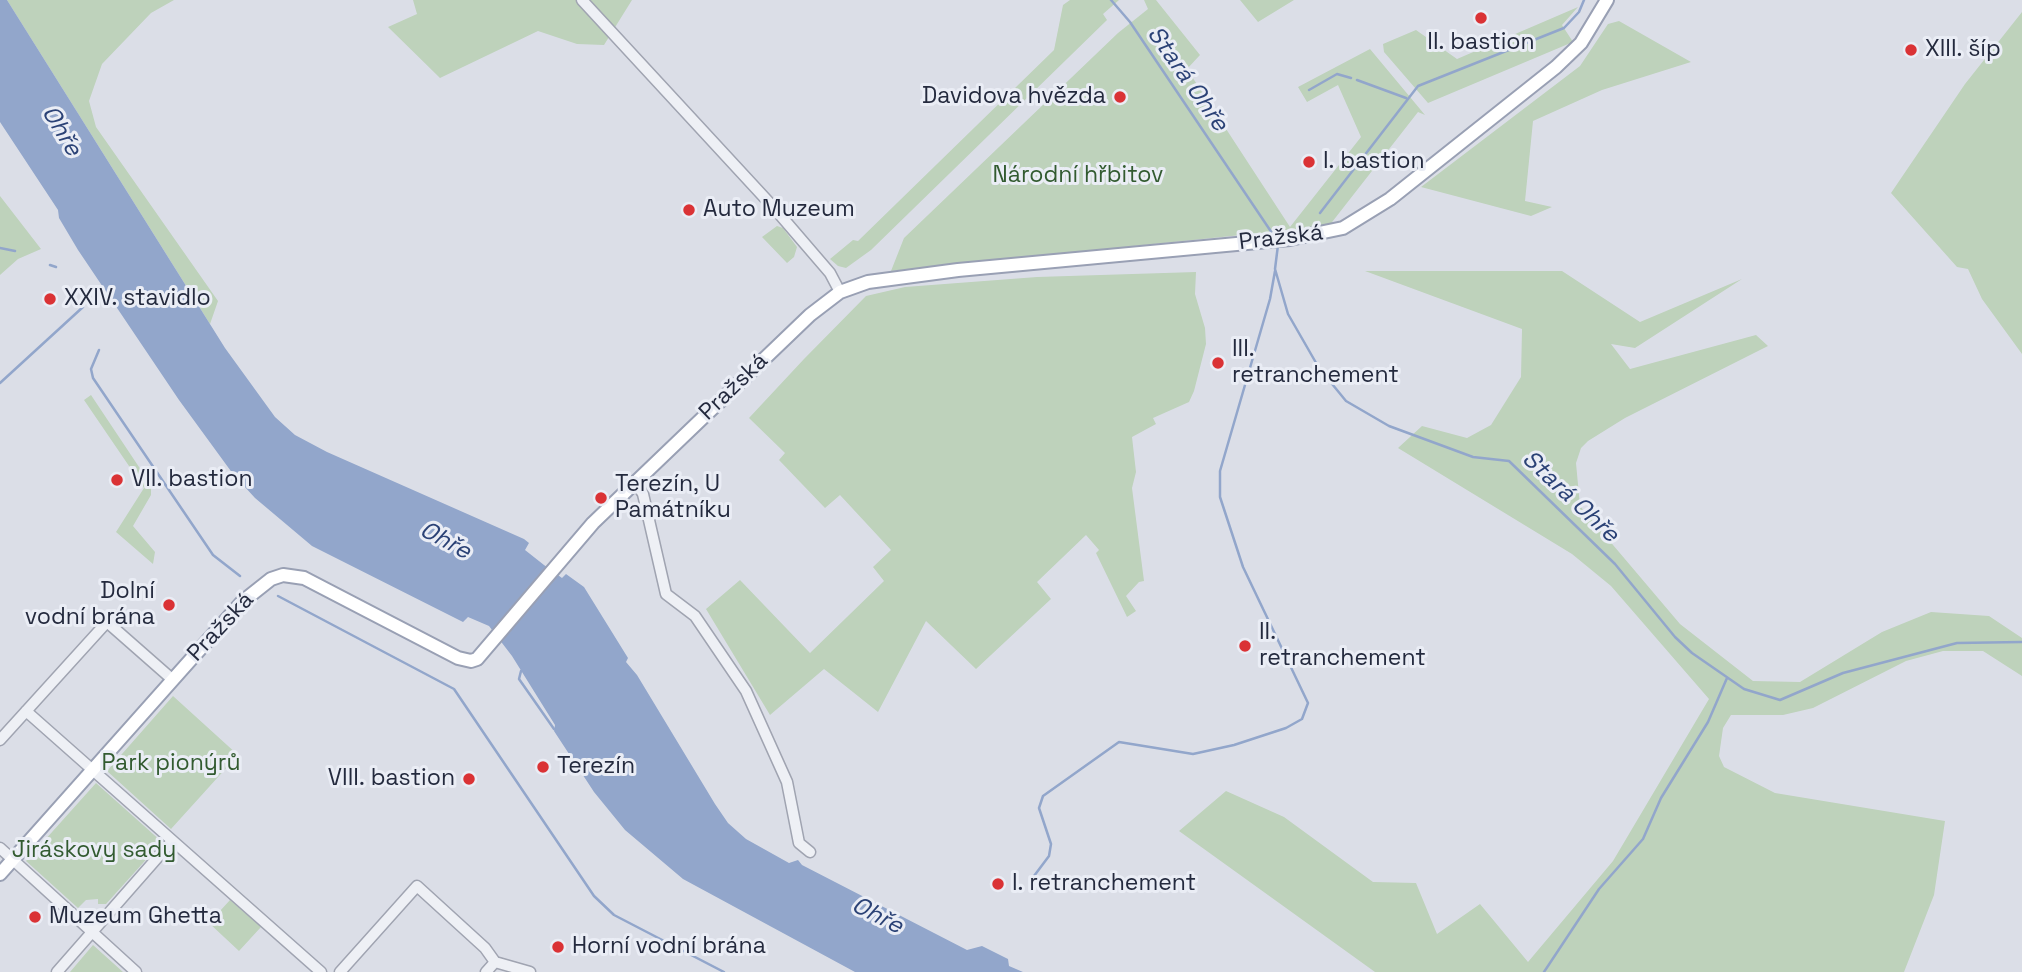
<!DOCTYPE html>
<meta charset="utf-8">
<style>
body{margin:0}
canvas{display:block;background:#dbdee7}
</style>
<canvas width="2022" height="972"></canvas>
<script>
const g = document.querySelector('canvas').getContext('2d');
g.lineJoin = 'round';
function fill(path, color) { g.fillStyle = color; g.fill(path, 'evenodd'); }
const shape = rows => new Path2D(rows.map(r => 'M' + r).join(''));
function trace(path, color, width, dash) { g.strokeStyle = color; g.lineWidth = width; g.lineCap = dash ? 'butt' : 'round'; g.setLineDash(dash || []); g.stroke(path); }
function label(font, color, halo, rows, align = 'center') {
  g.font = font + ' "Space Grotesk",sans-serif'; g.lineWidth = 6; g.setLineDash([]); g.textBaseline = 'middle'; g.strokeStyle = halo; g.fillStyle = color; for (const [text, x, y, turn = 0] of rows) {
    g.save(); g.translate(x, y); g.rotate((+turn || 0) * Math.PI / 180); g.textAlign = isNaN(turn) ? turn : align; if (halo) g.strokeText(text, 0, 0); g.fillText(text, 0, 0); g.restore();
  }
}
const green = shape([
 [7,0,174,0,151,13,102,64,89,101,96,127,218,301,210,324],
 [413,0,632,0,604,45,577,44,538,31,440,78,388,27,417,14],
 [1070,0,1119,0,1103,14,1107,20,871,250,846,268,838,266,830,259,853,240,858,241,1054,50,1063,5],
 [1144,0,1156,0,1200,55,1187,69,1290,227,1361,137,1338,85,1307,102,1298,87,1370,49,1425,115,1418,112,1329,226,891,271,904,238,1118,33,1148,9],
 [1240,0,1294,0,1258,22],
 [1578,7,1562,25,1573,42,1428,103,1384,52,1383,44,1416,30,1457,59],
 [2022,12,2022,354,1982,299,1968,269,1957,267,1891,193,1965,84],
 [1619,21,1691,62,1602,90,1533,121,1525,201,1552,207,1531,216,1421,187,1580,66,1608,24],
 [0,196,41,249,18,259,0,275],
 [777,226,783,228,797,247,794,257,787,263,762,237],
 [1365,271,1562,271,1640,322,1742,279,1635,348,1611,344,1630,369,1756,335,1768,346,1625,418,1588,441,1581,448,1576,463,1580,506,1680,624,1753,681,1800,682,1882,632,1931,612,1989,616,2022,638,2022,676,1983,651,1943,651,1906,661,1813,708,1783,715,1731,715,1723,728,1719,756,1724,767,1775,793,1945,821,1934,895,1904,972,1375,972,1179,831,1226,791,1284,817,1373,882,1416,883,1437,934,1480,904,1528,962,1613,861,1709,699,1611,586,1572,554,1398,448,1422,426,1467,438,1491,425,1521,377,1522,329],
 [1196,272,1195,294,1205,328,1206,344,1194,391,1189,402,1153,418,1156,424,1132,437,1136,472,1132,488,1144,581,1139,582,1126,596,1136,611,1127,617,1096,553,1099,550,1086,535,1037,582,1051,599,976,669,926,621,878,712,824,669,770,715,706,609,740,580,810,653,884,581,873,567,891,550,840,495,825,508,779,460,785,453,749,418,804,359,866,296,905,287,1037,277],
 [91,395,151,485,151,495,133,526,155,552,153,564,116,532,144,488,84,400],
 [173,696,238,755,171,829,107,771],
 [96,783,162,842,106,904,98,904,98,899,86,900,78,908,26,861],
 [230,900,261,927,239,951,209,923],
 [93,945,123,972,70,972]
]);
const water = shape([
 [0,0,7,0,225,348,275,417,295,435,327,452,524,539,529,543,525,550,544,565,562,578,566,574,584,587,628,658,626,662,637,675,715,804,728,823,746,839,789,863,798,860,802,865,967,950,982,946,1008,959,1009,966,1023,972,855,972,683,879,625,830,594,792,554,731,555,725,512,656,489,626,468,617,463,622,312,546,255,498,233,474,179,400,78,250,59,218,58,210,0,122]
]);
const stream = shape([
 [1111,0,1130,22,1274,236],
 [1357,80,1406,98],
 [1309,90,1337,74,1351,78],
 [1320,213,1418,86,1564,28,1579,12,1584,0],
 [1278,245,1275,269,1288,314,1319,368,1346,401,1389,426,1473,457,1509,461,1615,564,1675,637,1692,653,1744,689,1780,700,1843,673,1957,643,2022,642],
 [0,248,15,251],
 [50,265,56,267],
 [99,350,91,369,93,378,213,555,240,576],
 [0,383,83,307],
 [278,596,454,689,594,896,614,915,724,972],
 [521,671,519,679,554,729],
 [1034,876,1049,856,1051,844,1039,808,1043,796,1119,742,1193,754,1234,745,1286,728,1302,719,1308,703,1243,567,1220,497,1220,471,1270,299,1275,271],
 [1544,972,1599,889,1643,839,1661,798,1708,722,1727,678]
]);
const minor = shape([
 [582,0,775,209,830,273,840,292],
 [635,481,643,494,666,594,695,616,746,691,787,782,799,843,810,852],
 [26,711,321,972],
 [0,740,107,622,173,680],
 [0,848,136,972],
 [57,972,172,841],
 [340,972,417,886,485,948,495,962,530,972],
 [486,972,495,962]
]);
const major = shape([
 [0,874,242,602,271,579,283,575,304,578,458,658,471,661,477,659,593,523,810,315,840,292,868,282,958,270,1290,239,1343,228,1390,199,1556,67,1581,43,1607,0]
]);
const markers = [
 [1481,18,7,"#da3235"],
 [1911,50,7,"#da3235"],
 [1120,97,7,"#da3235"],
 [1309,162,7,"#da3235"],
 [689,210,7,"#da3235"],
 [50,299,7,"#da3235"],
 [1218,363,7,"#da3235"],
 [117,480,7,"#da3235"],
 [601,498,7,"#da3235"],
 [169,605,7,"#da3235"],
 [1245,646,7,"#da3235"],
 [543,767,7,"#da3235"],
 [469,779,7,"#da3235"],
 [998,884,7,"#da3235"],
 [35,917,7,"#da3235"],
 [558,947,7,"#da3235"]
];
const poiNames = [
 ["II. bastion",1481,43,"center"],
 ["XIII. šíp",1925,50],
 ["Davidova hvězda",1106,97,"right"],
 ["I. bastion",1323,162],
 ["Auto Muzeum",703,210],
 ["XXIV. stavidlo",64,299],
 ["III.",1232,350],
 ["retranchement",1232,376],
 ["VII. bastion",131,480],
 ["Terezín, U",615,485],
 ["Památníku",615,511],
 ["Dolní",155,592,"right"],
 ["vodní brána",155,618,"right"],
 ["II.",1259,633],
 ["retranchement",1259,659],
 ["Terezín",557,767],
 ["VIII. bastion",455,779,"right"],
 ["I. retranchement",1012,884],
 ["Muzeum Ghetta",49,917],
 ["Horní vodní brána",572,947]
];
const parkNames = [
 ["Národní hřbitov",1078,176],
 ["Park pionýrů",171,764],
 ["Jiráskovy sady",94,851]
];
const streetNames = [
 ["Pražská",1281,238,-7],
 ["Pražská",734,387,-44],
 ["Pražská",221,627,-47]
];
const waterNames = [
 ["Stará Ohře",1187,79,55],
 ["Ohře",61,131,59],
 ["Stará Ohře",1570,497,43],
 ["Ohře",445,541,28],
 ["Ohře",877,916,27]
];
fill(green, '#bed2bb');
fill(water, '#92a6cb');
trace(stream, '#92a6cb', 2.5);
trace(minor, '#a0a4b1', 13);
trace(major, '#99a0b4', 16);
trace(minor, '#eef0f5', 10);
trace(major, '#fff', 12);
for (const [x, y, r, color] of markers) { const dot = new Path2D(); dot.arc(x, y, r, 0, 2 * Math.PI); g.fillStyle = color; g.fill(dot); trace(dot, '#eaedf5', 2.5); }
label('23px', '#242a3e', '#eaedf5', poiNames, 'left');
label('23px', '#325b30', '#eaedf5', parkNames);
label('23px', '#242a3e', '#eaedf5', streetNames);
label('italic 24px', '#2b4276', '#eaedf5', waterNames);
</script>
